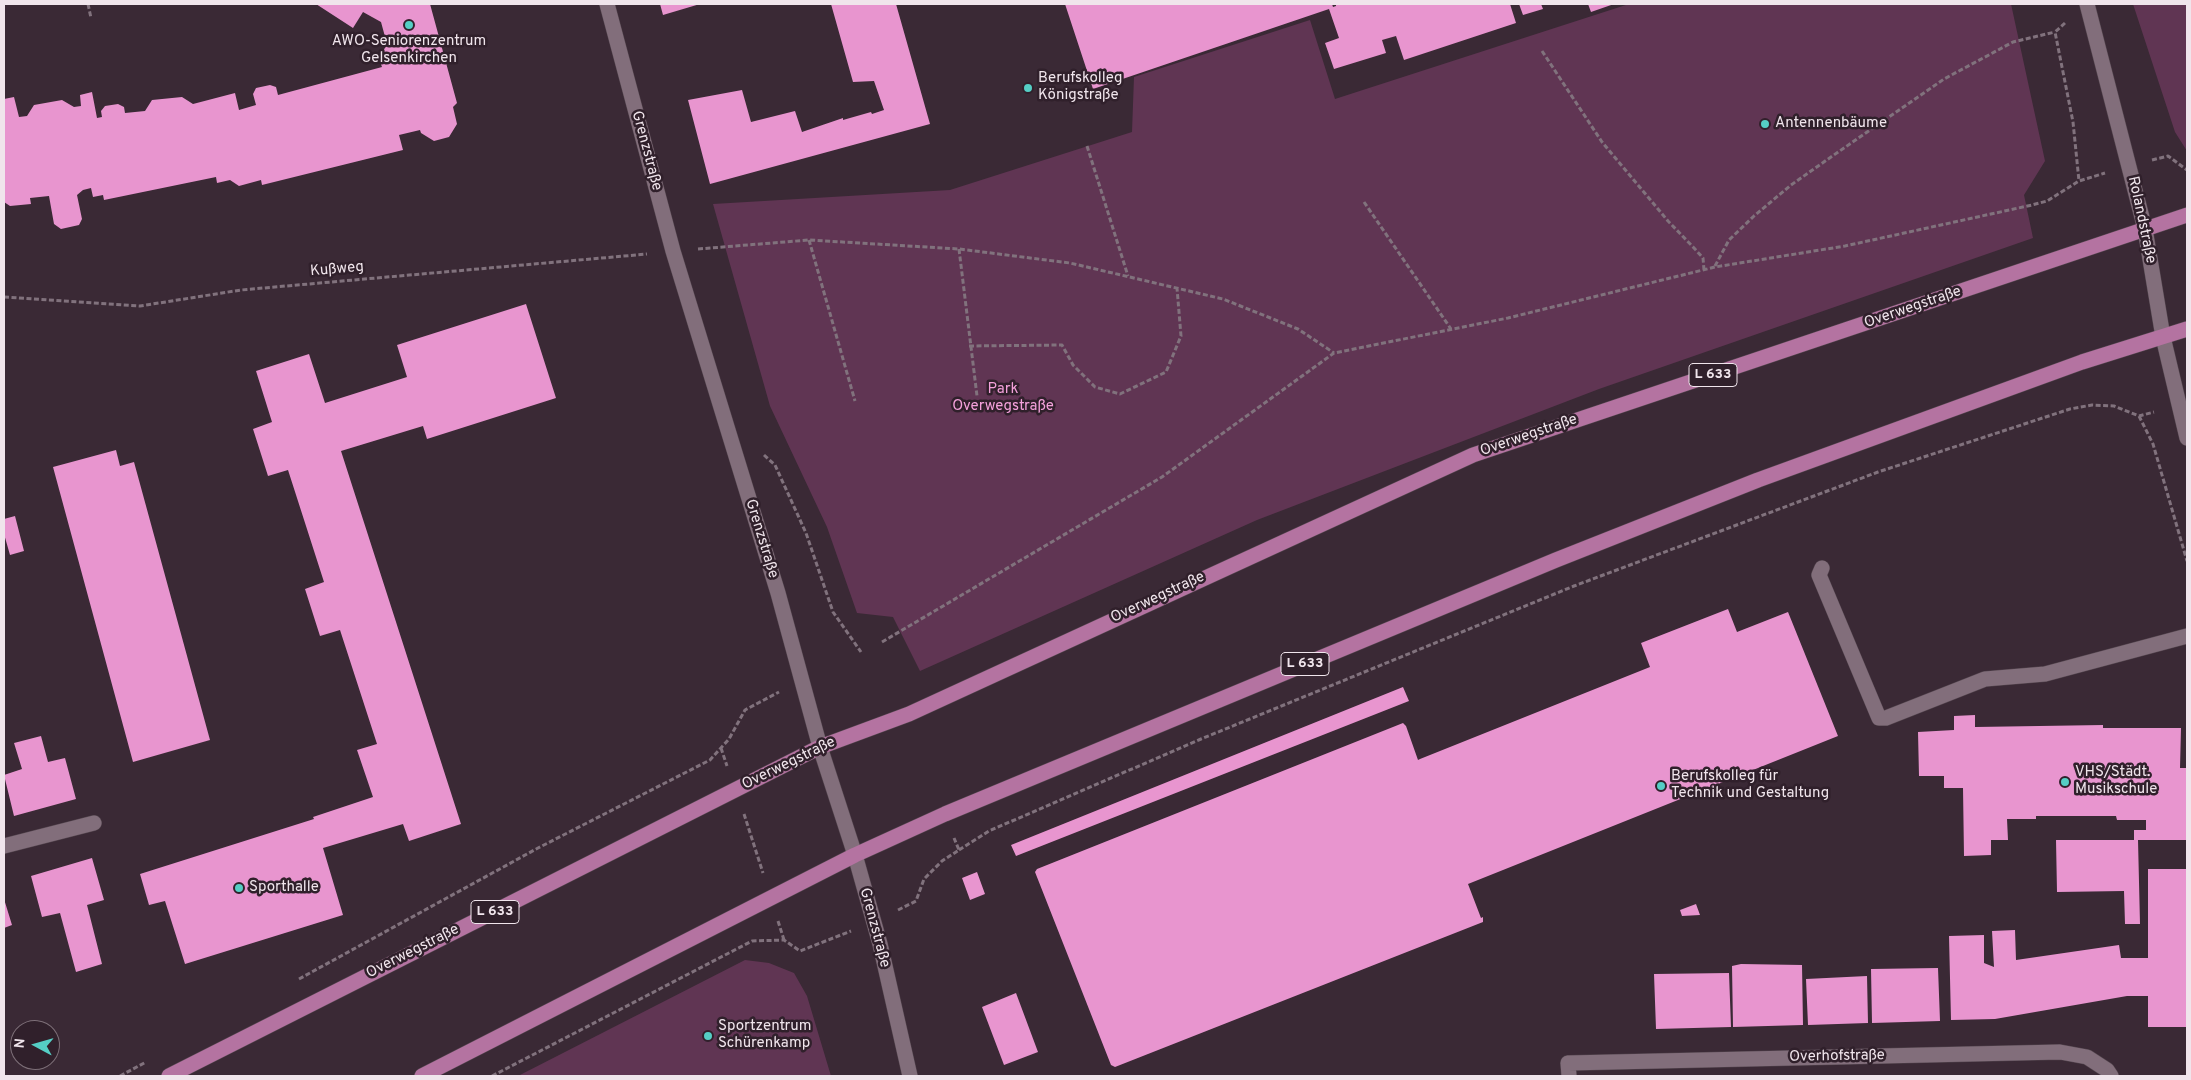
<!DOCTYPE html>
<meta charset="utf-8">
<style>
body{margin:0}
#map{position:relative;width:2191px;height:1080px;overflow:hidden;background:#3a2935;font-family:Overpass,sans-serif}
canvas{display:block}
.frame{position:absolute;inset:0;border:5px solid #f0e5ec;pointer-events:none}
.north{position:absolute;left:10px;top:1020px;width:50px;height:50px;box-sizing:border-box;background:#30202b;border:1px solid #7d6f78;border-radius:50%;rotate:276deg;font-size:14px;font-weight:700;line-height:20px;text-align:center;color:#f0e5ec}
.north::after{content:'';display:block;margin:auto;width:18px;height:22px;background:#55cec5;clip-path:polygon(50% 0,100% 100%,50% 72%,0 100%)}
</style>
<div id="map">
<canvas width="2191" height="1080"></canvas>
<div class="frame"></div>
<div class="north">N</div>
</div>
<script>
const g = document.querySelector('canvas').getContext('2d');
g.lineJoin = 'round';
function fill(path, color) { g.fillStyle = color; g.fill(path, 'evenodd'); }
const shape = rows => new Path2D(rows.map(r => 'M' + r).join(''));
function trace(path, color, width, dash) { g.strokeStyle = color; g.lineWidth = width; g.lineCap = dash ? 'butt' : 'round'; g.setLineDash(dash || []); g.stroke(path); }
function label(font, color, halo, rows, align = 'center') {
  g.font = font + ' Overpass,sans-serif'; g.lineWidth = 5; g.setLineDash([]); g.textBaseline = 'middle'; g.strokeStyle = halo; g.fillStyle = color; for (const [text, x, y, turn = 0] of rows) {
    g.save(); g.translate(x, y); g.rotate((+turn || 0) * Math.PI / 180); g.textAlign = isNaN(turn) ? turn : align; if (halo) g.strokeText(text, 0, 0); g.fillText(text, 0, 0); g.restore();
  }
}
const green = shape([
 [1629,4,2011,4,2045,161,2024,195,2033,238,1599,389,1257,520,920,671,893,617,857,613,827,527,770,406,713,204,950,190,1132,132,1134,77,1310,20,1335,99],
 [2133,4,2187,4,2187,151,2175,132],
 [745,960,769,963,794,973,807,996,831,1076,518,1076]
]);
const building = shape([
 [316,4,430,4,457,103,453,107,457,124,449,137,434,141,421,133,420,130,399,135,403,150,262,185,261,180,239,186,230,180,217,183,216,177,104,200,103,195,93,197,91,188,83,190,77,195,82,219,79,225,61,229,54,224,49,196,30,198,31,204,10,206,4,202,4,99,14,97,19,117,27,116,34,105,62,100,74,107,81,106,80,95,92,92,97,118,102,117,101,111,105,106,118,104,124,107,125,113,145,111,152,100,182,97,193,104,235,93,239,110,256,105,253,94,256,88,270,85,276,87,278,95,382,67,379,59,387,44,381,22,363,12,353,28],
 [660,4,700,4,663,15],
 [831,4,896,4,930,124,710,184,688,100,742,90,751,122,795,111,802,132,843,118,843,120,871,112,872,114,884,110,874,81,853,82],
 [1065,4,1332,4,1333,7,1336,6,1336,4,1510,4,1516,23,1404,60,1396,36,1382,40,1386,53,1334,69,1325,43,1339,38,1329,9,1093,89],
 [1519,4,1541,4,1543,9,1523,15],
 [1588,4,1614,4,1591,12],
 [526,304,556,398,427,439,423,426,341,451,461,824,409,841,403,824,323,848,343,915,185,964,165,901,149,905,140,874,314,819,313,817,373,797,357,750,377,744,340,630,320,636,305,589,324,582,288,470,268,476,253,429,272,422,256,371,309,354,325,403,407,377,397,345],
 [116,450,120,466,134,462,210,740,133,762,53,467],
 [15,516,24,551,10,555,4,534,4,519],
 [1728,609,1737,632,1788,612,1838,736,1468,884,1481,918,1483,917,1483,922,1115,1067,1111,1065,1035,872,1037,869,1403,723,1406,726,1418,760,1420,759,1650,667,1641,643],
 [1403,687,1409,701,1016,856,1011,845],
 [1975,715,1975,727,2103,725,2103,728,2181,728,2180,768,2187,768,2187,840,2138,840,2140,924,2125,924,2124,891,2057,892,2056,840,2134,840,2134,830,2146,830,2146,820,2117,820,2116,816,2036,816,2036,819,2007,819,2008,840,1991,840,1991,855,1964,856,1963,788,1944,788,1944,776,1919,776,1918,732,1954,730,1954,716],
 [41,736,48,762,65,758,76,799,14,816,4,775,22,769,14,743],
 [92,858,104,900,87,905,102,964,76,972,60,913,42,917,31,876],
 [2148,869,2187,869,2187,1027,2148,1027,2148,996,2127,996,1995,1019,1951,1020,1949,936,1984,935,1984,963,1994,967,1992,931,2015,930,2016,960,2119,945,2121,958,2148,958],
 [977,872,985,894,970,900,962,878],
 [4,899,12,925,4,928],
 [1696,904,1700,915,1682,916,1680,910],
 [1741,964,1802,965,1803,1025,1733,1027,1732,966],
 [1938,968,1940,1021,1872,1023,1871,969],
 [1729,973,1731,1027,1656,1029,1654,974],
 [1867,976,1868,1023,1808,1025,1806,979],
 [1016,993,1038,1052,1004,1065,982,1007]
]);
const path = shape([
 [88,4,91,18],
 [2065,23,2055,32,2073,122,2079,181],
 [1542,51,1602,142,1668,221,1694,248,1703,258,1704,270],
 [1087,146,1128,276],
 [2152,160,2168,156,2187,170],
 [1364,202,1451,329],
 [809,240,855,401],
 [698,249,809,240,959,249,1070,263,1223,299,1298,329,1334,353],
 [959,249,977,396],
 [1715,266,1729,240,1754,216,1791,185,1831,157,1944,79,2013,42,2055,32],
 [4,297,140,306,241,290,647,254],
 [969,346,1062,345,1073,365,1095,387,1120,394,1166,372,1181,336,1177,288],
 [2139,416,2153,444,2187,561],
 [764,455,775,465,806,533,833,612,861,652],
 [882,642,1162,477,1334,353,1508,318,1715,267,1845,246,2032,205,2047,201,2079,181,2105,173],
 [721,748,727,766],
 [744,814,763,873],
 [959,850,989,831,1201,739,1574,586,1878,472,2070,409,2092,405,2114,406,2139,416,2154,412],
 [898,910,916,901,924,879,942,861,959,850,954,838],
 [778,921,784,940],
 [299,979,538,848,710,760,729,739,745,710,779,692],
 [120,1076,146,1062],
 [492,1076,752,941,784,940,800,951,851,931]
]);
const lane = shape([
 [1822,568,1819,575,1879,718,1886,718,1985,679,2045,674,2187,636]
]);
const street = shape([
 [2087,4,2145,229,2163,337,2187,438],
 [4,846,94,823],
 [1569,1076,1568,1063,2060,1052,2087,1057,2107,1070,2111,1076]
]);
const secondary = shape([
 [607,4,673,251,778,593,820,747,855,855,880,944,910,1076]
]);
const primary = shape([
 [169,1076,820,747,909,714,1473,455,2187,215],
 [422,1076,855,855,945,814,1556,560,1758,480,2082,362,2187,329]
]);
const markers = [
 [409,25,5,"#55cec5"],
 [1028,88,5,"#55cec5"],
 [1765,124,5,"#55cec5"],
 [2065,782,5,"#55cec5"],
 [1661,786,5,"#55cec5"],
 [239,888,5,"#55cec5"],
 [708,1036,5,"#55cec5"]
];
const shields = [
 [1713,375,48],
 [1305,664,48],
 [495,912,48]
];
const shieldNames = [
 ["L 633",1713,375],
 ["L 633",1305,664],
 ["L 633",495,912]
];
const poiNames = [
 ["AWO-Seniorenzentrum",409,42,"center"],
 ["Gelsenkirchen",409,59,"center"],
 ["Berufskolleg",1038,79],
 ["Königstraße",1038,96],
 ["Antennenbäume",1775,124],
 ["VHS/Städt.",2075,773],
 ["Musikschule",2075,790],
 ["Berufskolleg für",1671,777],
 ["Technik und Gestaltung",1671,794],
 ["Sporthalle",249,888],
 ["Sportzentrum",718,1027],
 ["Schürenkamp",718,1044]
];
const streetNames = [
 ["Grenzstraße",646,151,75],
 ["Rolandstraße",2141,220,78],
 ["Kußweg",337,270,-5],
 ["Overwegstraße",1913,308,-19],
 ["Overwegstraße",1529,436,-19],
 ["Grenzstraße",761,539,73],
 ["Overwegstraße",1158,598,-25],
 ["Overwegstraße",789,764,-26],
 ["Grenzstraße",874,928,75],
 ["Overwegstraße",413,952,-27],
 ["Overhofstraße",1837,1057,-1]
];
const parkNames = [
 ["Park",1003,390],
 ["Overwegstraße",1003,407]
];
fill(green, '#603553');
fill(building, '#e895cf');
trace(lane, '#53454e', 16);
trace(street, '#53454e', 16);
trace(secondary, '#53454e', 16);
trace(primary, '#53454e', 16);
trace(path, '#81727d', 3, [5, 2.5]);
trace(lane, '#826e7b', 15);
trace(street, '#826e7b', 15);
trace(secondary, '#826e7b', 15);
trace(primary, '#b473a1', 15);
for (const [x, y, r, color] of markers) { const dot = new Path2D(); dot.arc(x, y, r, 0, 2 * Math.PI); g.fillStyle = color; g.fill(dot); trace(dot, '#30202b', 2); }
for (const [x, y, w] of shields) { const box = new Path2D(); box.roundRect(x - w / 2, y - 11.5, w, 23, 4); g.fillStyle = '#30202b'; g.fill(box); trace(box, '#f0e5ec', 1); }
label('bold 14px', '#f0e5ec', null, shieldNames);
label('15px', '#f0e5ec', '#30202b', poiNames, 'left');
label('15px', '#f0e5ec', '#30202b', streetNames);
label('15px', '#f4a1db', '#30202b', parkNames);
</script>
